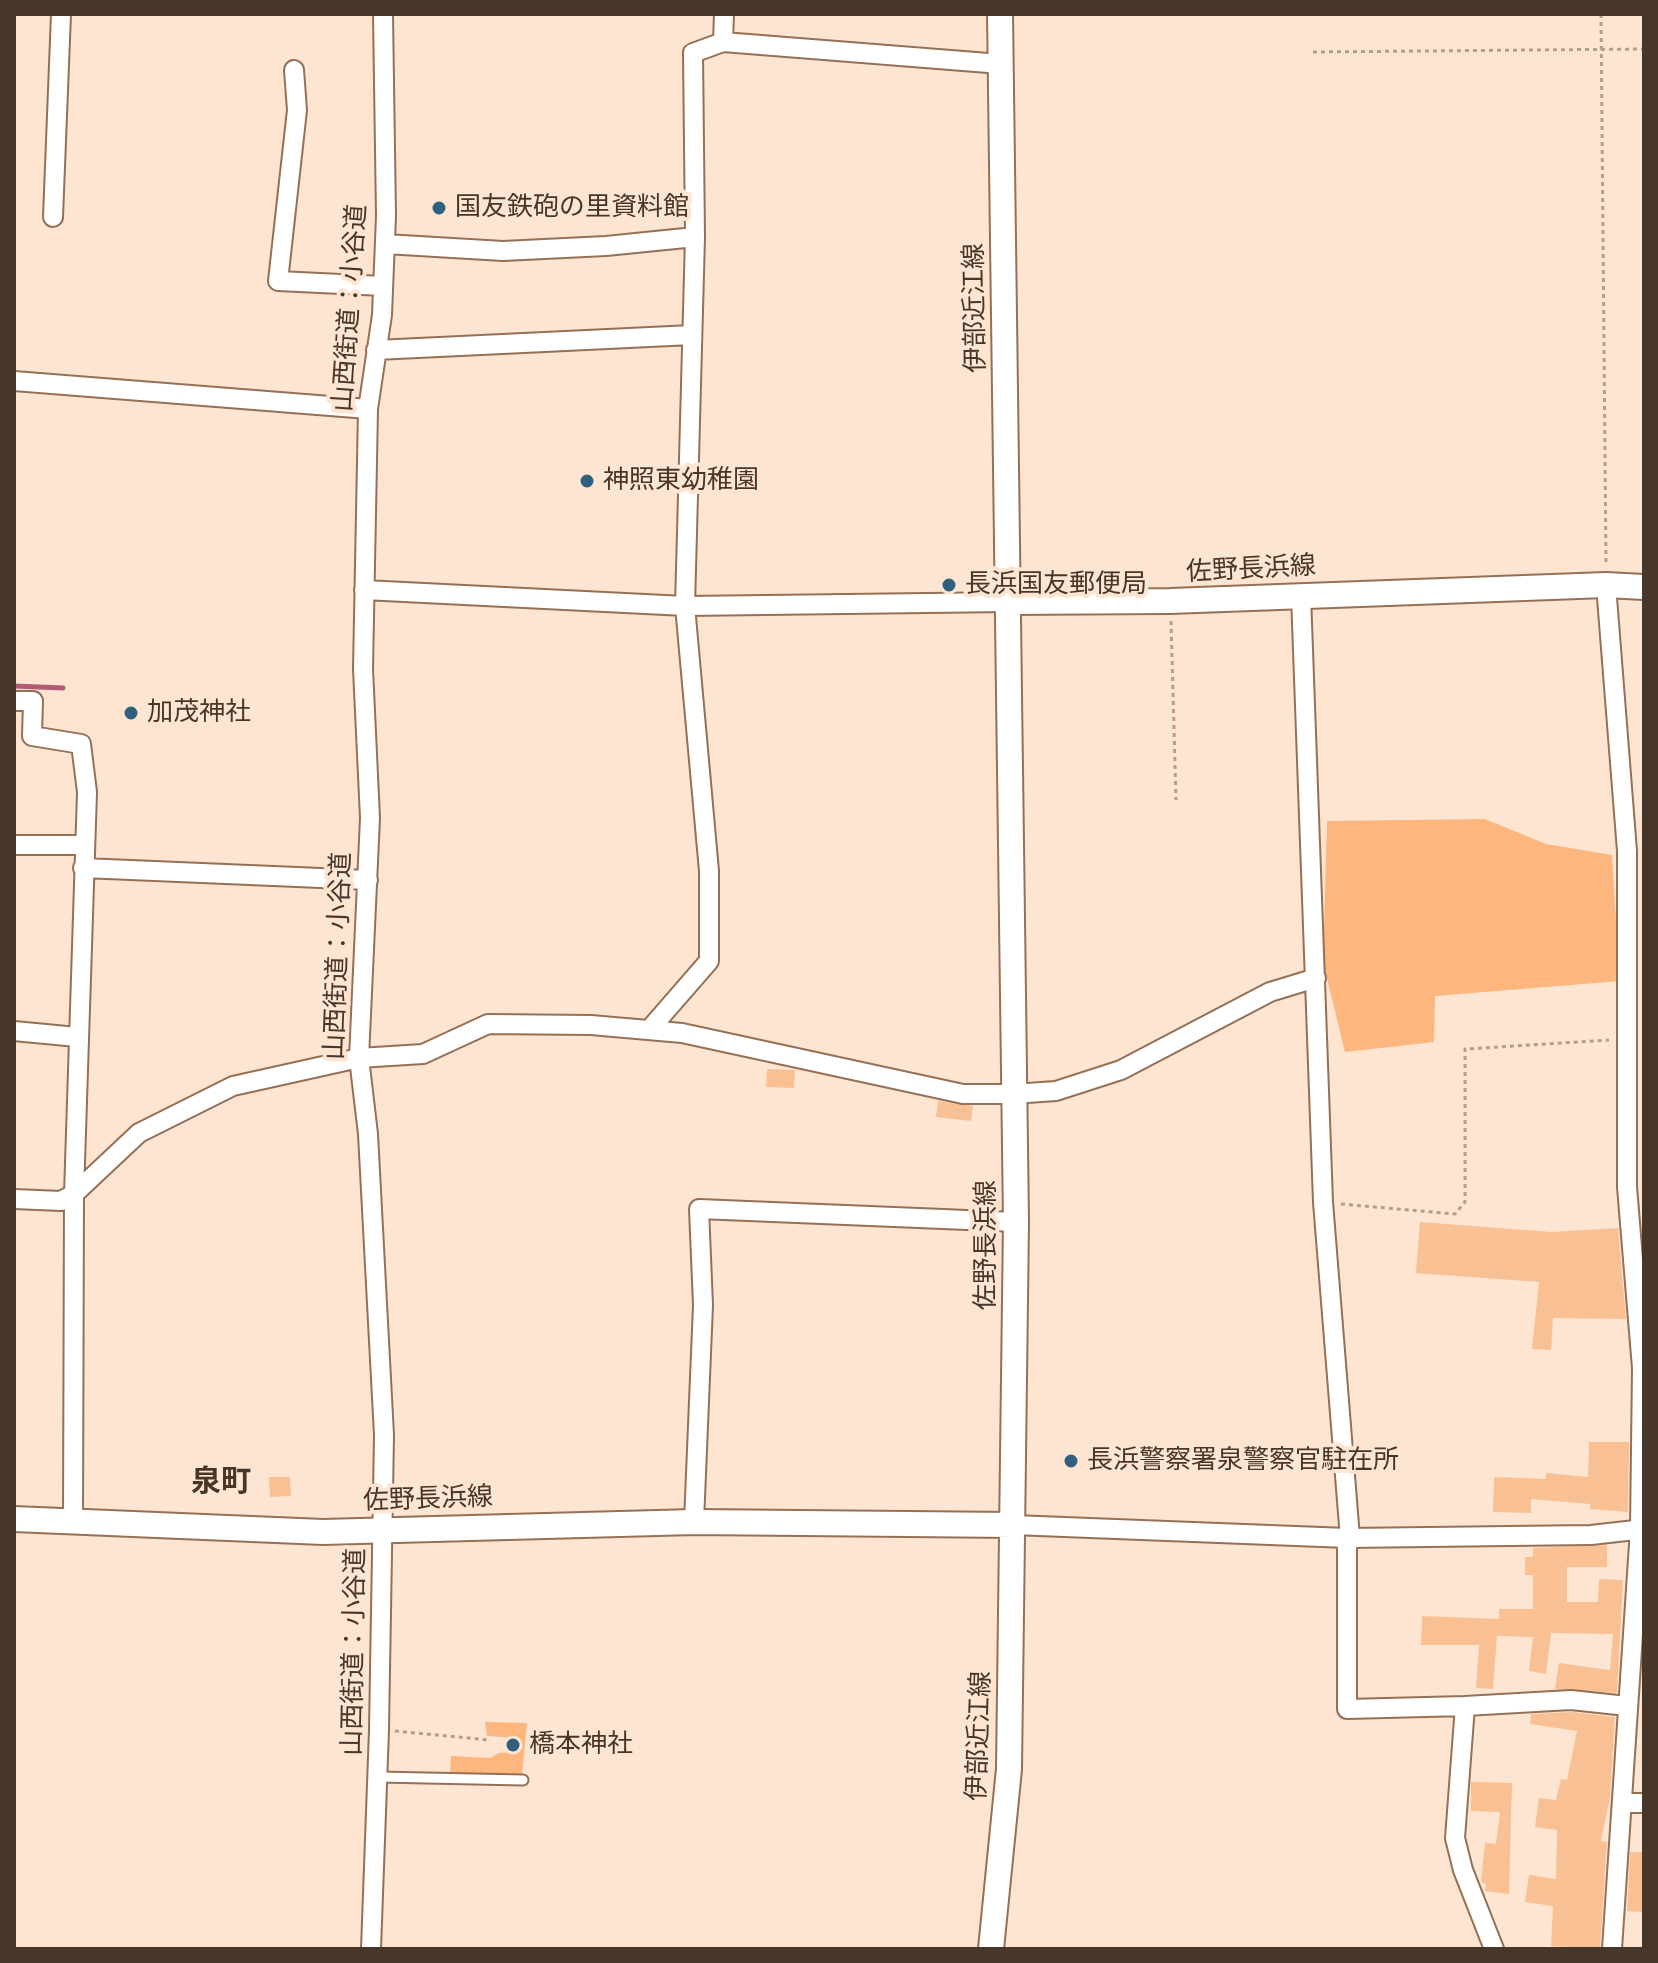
<!DOCTYPE html>
<meta charset="utf-8">
<style>
body{margin:0}
#map{position:relative;width:1658px;height:1963px;overflow:hidden;background:#fee5d2;font-family:"Varela Round",sans-serif}
canvas{display:block}
.frame{position:absolute;inset:0;border:16px solid #47372a;pointer-events:none}
</style>
<div id="map">
<canvas width="1658" height="1963"></canvas>
<div class="frame"></div>
</div>
<script>
const g = document.querySelector('canvas').getContext('2d');
g.lineJoin = 'round';
function fill(path, color) { g.fillStyle = color; g.fill(path, 'evenodd'); }
const shape = rows => new Path2D(rows.map(r => 'M' + r).join(''));
function trace(path, color, width, dash) { g.strokeStyle = color; g.lineWidth = width; g.lineCap = dash ? 'butt' : 'round'; g.setLineDash(dash || []); g.stroke(path); }
function label(font, color, halo, rows, align = 'center') {
  g.font = font + ' "Varela Round","Noto Sans JP",sans-serif'; g.lineWidth = 8; g.setLineDash([]); g.textBaseline = 'middle'; g.strokeStyle = halo; g.fillStyle = color; for (const [text, x, y, turn = 0] of rows) {
    g.save(); g.translate(x, y); g.rotate((+turn || 0) * Math.PI / 180); g.textAlign = isNaN(turn) ? turn : align; if (halo) g.strokeText(text, 0, 0); g.fillText(text, 0, 0); g.restore();
  }
}
const green = shape([
 [1485,819,1546,844,1612,855,1620,981,1435,996,1434,1042,1345,1052,1323,962,1327,821],
 [485,1722,527,1723,522,1775,450,1774,451,1756,490,1758,499,1753,517,1752,518,1738,487,1736]
]);
const stream = shape([
 [14,686,63,688]
]);
const building = shape([
 [767,1069,795,1070,794,1088,766,1087],
 [938,1101,973,1106,971,1121,936,1117],
 [1420,1222,1552,1232,1618,1228,1626,1319,1553,1318,1551,1350,1532,1349,1539,1282,1416,1273],
 [1589,1442,1629,1442,1628,1512,1590,1509,1590,1504,1531,1499,1531,1513,1493,1512,1494,1477,1546,1479,1546,1473,1588,1477],
 [269,1477,290,1477,291,1496,270,1497],
 [1607,1545,1607,1567,1567,1567,1567,1602,1598,1602,1599,1579,1623,1580,1617,1693,1555,1689,1559,1663,1610,1670,1613,1634,1551,1633,1546,1674,1529,1671,1533,1637,1497,1636,1493,1689,1476,1688,1479,1645,1421,1645,1422,1616,1499,1619,1499,1609,1533,1609,1533,1575,1525,1575,1525,1557,1533,1557,1533,1548],
 [1571,1712,1615,1717,1610,1797,1601,1841,1607,1842,1600,1949,1551,1946,1553,1906,1525,1902,1529,1875,1556,1879,1557,1830,1535,1827,1539,1798,1556,1800,1561,1779,1567,1780,1577,1731,1530,1724,1531,1714],
 [1471,1782,1512,1783,1509,1894,1485,1891,1486,1884,1481,1882,1485,1843,1496,1844,1500,1812,1471,1811],
 [1630,1852,1644,1852,1644,1912,1627,1911]
]);
const path = shape([
 [1601,14,1606,565],
 [1313,52,1644,49],
 [1171,621,1176,800],
 [1341,1204,1455,1214,1465,1202,1465,1049,1609,1040],
 [395,1731,489,1740]
]);
const service = shape([
 [378,1777,523,1780]
]);
const minor = shape([
 [723,42,724,14],
 [294,70,297,110,278,281,383,286],
 [53,217,61,14],
 [385,244,503,251,606,246,695,237],
 [376,350,692,335],
 [14,381,368,409],
 [1606,585,1627,851,1627,1187,1642,1368,1640,1529,1612,1949],
 [364,590,685,606,1008,602],
 [1301,595,1323,1202,1350,1538],
 [14,701,33,701,32,736,81,744,87,792,74,1194,73,1522],
 [14,845,84,845],
 [83,868,368,880],
 [649,1030,709,961,709,871,685,606,695,237,693,53,723,42,1001,64],
 [14,1031,77,1037],
 [14,1199,61,1201,74,1194,139,1133,233,1086,359,1058,423,1054,488,1024,591,1025,682,1033,963,1094,1013,1094,1056,1091,1121,1070,1270,992,1316,978],
 [694,1522,703,1305,699,1209,1016,1222],
 [1013,1525,1347,1538,1591,1535,1644,1529],
 [1347,1538,1347,1709,1465,1706,1455,1838,1463,1870,1494,1949],
 [1465,1706,1571,1700,1627,1706],
 [1623,1803,1644,1803],
 [371,1949,379,1730,384,1435,368,1134,359,1058,370,818,363,669,368,409,382,315,386,216,383,14]
]);
const secondary = shape([
 [1008,602,1170,601,1606,585,1644,587],
 [14,1519,323,1532,694,1522,1013,1525],
 [991,1949,1009,1769,1016,1222,1000,14]
]);
const markers = [
 [439,208,8,"#30607e"],
 [587,481,8,"#30607e"],
 [949,585,8,"#30607e"],
 [131,713,8,"#30607e"],
 [1071,1461,8,"#30607e"],
 [513,1745,8,"#30607e"]
];
const poiNames = [
 ["国友鉄砲の里資料館",455,208],
 ["神照東幼稚園",603,481],
 ["長浜国友郵便局",965,585],
 ["加茂神社",147,713],
 ["長浜警察署泉警察官駐在所",1087,1461],
 ["橋本神社",529,1745]
];
const streetNames = [
 ["山西街道：小谷道",351,308,-86],
 ["伊部近江線",976,308,-91],
 ["佐野長浜線",1251,570,-3],
 ["山西街道：小谷道",339,956,-88],
 ["佐野長浜線",987,1245,-90],
 ["佐野長浜線",428,1500,-2],
 ["山西街道：小谷道",355,1652,-89],
 ["伊部近江線",980,1736,-88]
];
const quarterNames = [
 ["泉町",221,1483]
];
fill(green, '#fcb67e');
trace(stream, '#af5b74', 5);
fill(building, '#f9c093');
trace(service, '#957054', 13);
trace(minor, '#957054', 22);
trace(secondary, '#957054', 28);
trace(path, '#b39e8e', 3, [4, 4]);
trace(service, '#fff', 9);
trace(minor, '#fff', 18);
trace(secondary, '#fff', 24);
for (const [x, y, r, color] of markers) { const dot = new Path2D(); dot.arc(x, y, r, 0, 2 * Math.PI); g.fillStyle = color; g.fill(dot); trace(dot, '#fee5d2', 3); }
label('26px', '#47372a', '#fee5d2', poiNames, 'left');
label('26px', '#47372a', '#fee5d2', streetNames);
label('bold 30px', '#47372a', '#fee5d2', quarterNames);
</script>
